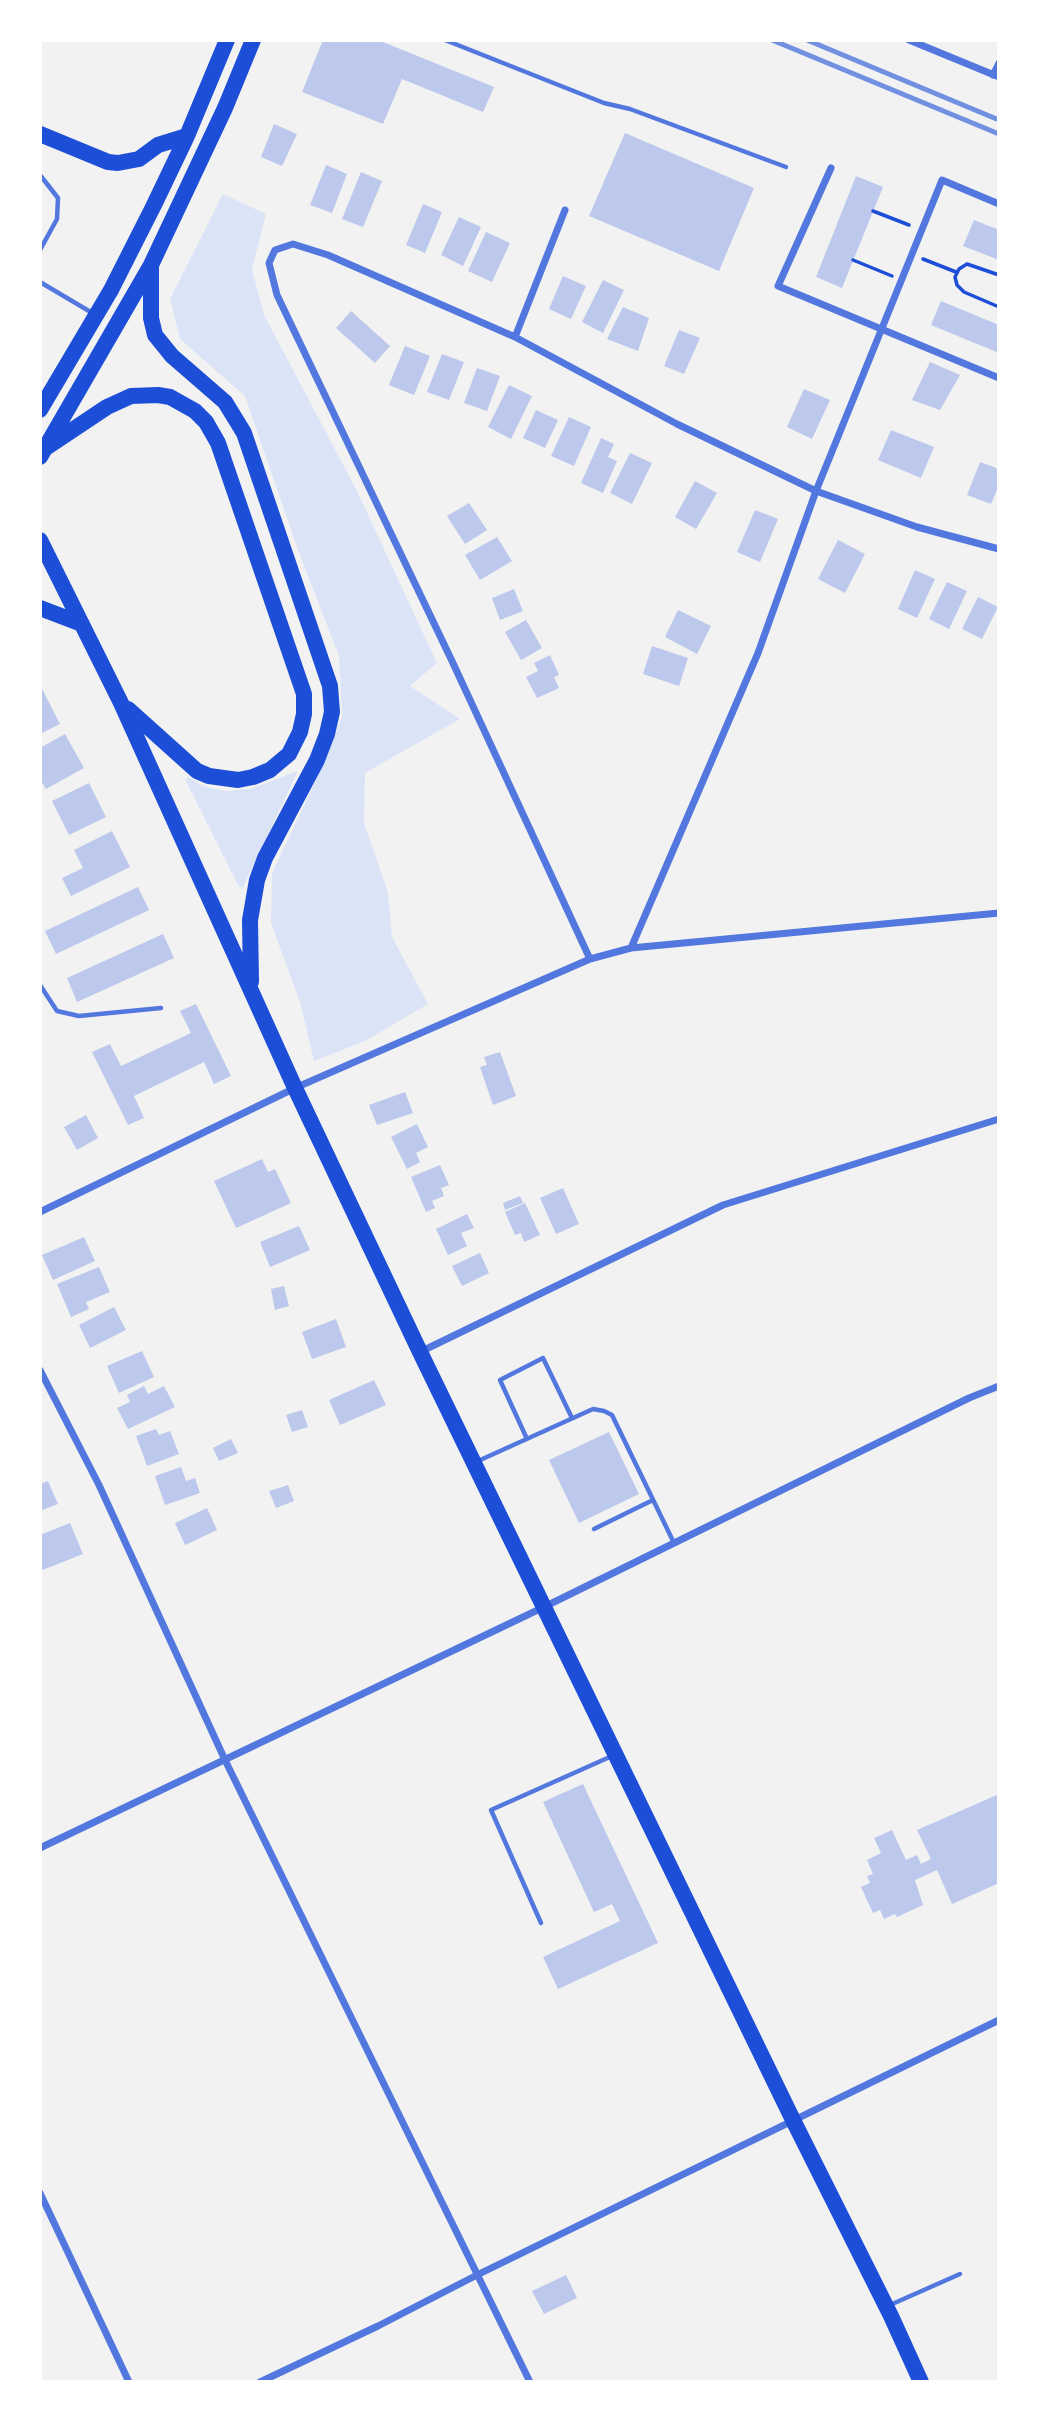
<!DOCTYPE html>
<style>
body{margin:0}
#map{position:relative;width:1039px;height:2422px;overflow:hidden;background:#f2f2f2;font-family:"Source Sans 3",sans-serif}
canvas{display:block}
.frame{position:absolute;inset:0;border:42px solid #fff;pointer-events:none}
</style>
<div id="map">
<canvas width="1039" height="2422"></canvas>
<div class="frame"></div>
</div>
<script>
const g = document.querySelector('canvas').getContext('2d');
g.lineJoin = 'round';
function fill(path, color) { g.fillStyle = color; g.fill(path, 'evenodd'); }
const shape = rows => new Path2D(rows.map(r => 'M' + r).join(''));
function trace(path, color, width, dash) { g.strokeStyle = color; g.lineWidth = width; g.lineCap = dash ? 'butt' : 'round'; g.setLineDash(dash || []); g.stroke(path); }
const green = shape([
 [223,194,266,214,252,269,264,315,357,491,437,663,410,686,460,719,365,773,364,823,388,892,392,937,428,1004,365,1041,314,1061,300,1002,271,923,272,873,311,791,342,717,339,656,298,550,245,396,180,339,170,299],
 [298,771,243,887,239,887,185,779,189,777,203,786,225,791,250,789]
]);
const building = shape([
 [323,40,378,40,494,87,483,112,402,79,383,124,302,92],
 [274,124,297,134,282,166,261,157],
 [625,133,754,188,719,271,589,216],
 [326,165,347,174,332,213,310,205],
 [361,172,382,181,363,227,342,219],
 [856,176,883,187,842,288,816,277],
 [423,204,442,212,425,253,406,245],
 [459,217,481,227,463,266,441,255],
 [974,220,999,230,999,260,963,246],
 [486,232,510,243,492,282,468,271],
 [563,276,586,286,571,319,549,309],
 [603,280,624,290,603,333,582,322],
 [941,301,999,325,999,353,931,325],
 [623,307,649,318,638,351,607,339],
 [351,311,390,346,375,363,336,328],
 [679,330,700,338,684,374,664,366],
 [405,346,430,356,414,395,389,385],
 [442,354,464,362,449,400,427,392],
 [930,362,960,375,940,410,912,400],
 [477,368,500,376,487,411,464,403],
 [509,385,532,396,511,439,488,427],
 [804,389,830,400,812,439,787,427],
 [536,410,558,420,545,448,523,438],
 [569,417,591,427,574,466,551,456],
 [891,430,934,447,921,478,878,460],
 [601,438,614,444,608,457,617,461,603,493,581,483],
 [630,453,652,463,632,504,610,493],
 [980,462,999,469,999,485,991,504,967,495],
 [695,481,717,493,696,529,675,517],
 [469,503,487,530,465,544,447,516],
 [755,510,778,519,760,562,737,552],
 [497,537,512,561,480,580,465,555],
 [838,540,865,554,845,593,818,579],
 [915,570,935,579,917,618,898,609],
 [947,582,967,591,949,629,929,619],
 [514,589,523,611,500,620,492,598],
 [978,597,998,607,982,639,962,629],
 [678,610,711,626,697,654,665,637],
 [526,620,542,648,521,660,505,632],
 [652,646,688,658,679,686,643,674],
 [550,655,559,675,554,677,559,688,537,698,526,677,538,671,534,663],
 [40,685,60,724,40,734],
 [65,734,84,768,46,789,40,779,40,748],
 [89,783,106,817,69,835,52,801],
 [112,831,130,867,71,896,62,878,83,868,74,850],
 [138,887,149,910,56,954,45,931],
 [163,934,174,958,77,1002,67,978],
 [196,1004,231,1076,214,1084,204,1062,134,1096,144,1118,128,1125,92,1052,110,1044,121,1066,191,1033,180,1011],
 [500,1052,516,1096,493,1105,480,1067,487,1065,484,1057],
 [405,1092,413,1113,377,1125,369,1105],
 [86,1115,98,1138,77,1150,64,1127],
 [417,1124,428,1147,416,1153,420,1162,407,1169,391,1137],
 [262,1159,268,1172,275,1169,291,1203,236,1228,214,1181],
 [440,1165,449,1185,441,1188,444,1196,432,1201,435,1208,426,1212,411,1177],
 [563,1188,579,1224,556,1234,540,1198],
 [520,1196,523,1203,505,1210,503,1203],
 [525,1203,540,1235,524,1242,521,1233,515,1235,505,1212],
 [467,1214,474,1228,461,1233,467,1246,448,1255,436,1229],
 [299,1226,310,1250,270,1267,260,1242],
 [84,1237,95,1261,53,1280,42,1255],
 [480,1253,489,1273,462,1286,452,1266],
 [99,1267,110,1292,86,1302,89,1309,71,1317,57,1284],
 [284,1286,289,1306,275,1310,271,1289],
 [114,1307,126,1330,90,1348,79,1325],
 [336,1319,346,1347,312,1359,302,1332],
 [142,1351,154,1377,119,1393,107,1366],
 [374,1380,386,1405,340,1425,329,1400],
 [144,1386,148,1394,164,1386,175,1407,128,1429,117,1408,130,1402,127,1395],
 [302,1410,308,1427,292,1432,286,1415],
 [156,1429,159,1435,170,1431,179,1454,147,1466,136,1436],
 [609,1432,639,1494,579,1523,549,1460],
 [231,1439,238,1453,219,1461,213,1448],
 [181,1467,186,1481,195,1478,200,1493,165,1505,155,1476],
 [48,1481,58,1504,40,1511,40,1484],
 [288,1485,294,1501,276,1508,269,1491],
 [207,1508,217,1530,185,1545,175,1523],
 [70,1523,83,1554,40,1571,40,1535],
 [583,1784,658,1943,558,1989,543,1957,620,1921,612,1904,594,1912,543,1802],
 [999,1794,999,1883,952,1904,937,1870,915,1880,923,1905,897,1917,895,1914,884,1919,880,1910,873,1913,861,1887,870,1883,867,1876,873,1874,867,1860,881,1853,874,1838,892,1830,906,1860,917,1855,921,1864,931,1859,917,1830],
 [566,2275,577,2298,544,2314,532,2291]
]);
const path = shape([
 [873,211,909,225],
 [923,259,956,272],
 [853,260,892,276],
 [999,275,967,264,959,269,955,277,957,285,964,292,999,307]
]);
const service = shape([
 [445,40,604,103,630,109,786,167],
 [40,175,58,198,57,219,40,250],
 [40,282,94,314],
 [40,985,57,1011,79,1016,161,1008],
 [527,1439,500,1380,543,1358,572,1418],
 [478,1461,593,1409,604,1411,612,1415,674,1543],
 [594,1529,653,1500],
 [541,1923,491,1810,612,1756],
 [890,2305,960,2274]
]);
const minor = shape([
 [909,40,999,77],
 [993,75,999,63],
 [831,168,778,286,999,378],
 [515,337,565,210],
 [631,948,758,653,816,491,942,180,999,204],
 [590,959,452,661,277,295,269,263,275,250,293,244,328,255,515,337,677,424,816,491,917,527,999,549],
 [40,1212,295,1088,590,959,631,948,999,913],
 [420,1352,723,1205,999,1119],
 [40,1370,99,1485,225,1760,530,2382],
 [40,1848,544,1607,969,1398,999,1386],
 [40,2193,129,2382],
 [260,2382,378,2326,477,2275,999,2020]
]);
const trunk = shape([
 [40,134,108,162,118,163,139,159,158,145,187,136],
 [151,265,151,318,155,335,172,356,225,402,244,433,330,686,332,712,327,734,317,760,265,858,257,880,250,920,251,982],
 [40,410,111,290,154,205,187,136,227,40],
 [47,447,107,407,131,396,158,395,170,397,195,411,206,422,218,443,304,694,304,714,300,732,289,754,270,770,253,777,238,780,209,776,197,771,128,709],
 [40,457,151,265,225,108,253,40],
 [40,540,121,703,295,1088,420,1352,793,2120,891,2316,921,2382],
 [40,608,82,624]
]);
const rail = shape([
 [772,40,999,134],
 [807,40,999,120]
]);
fill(green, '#dbe4f7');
fill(building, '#bdc9ec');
trace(path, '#1d4ed8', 3.5);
trace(service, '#5277de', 4.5);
trace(minor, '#5277de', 7);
trace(trunk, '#1d4ed8', 16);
trace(rail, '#7290e2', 5);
</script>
